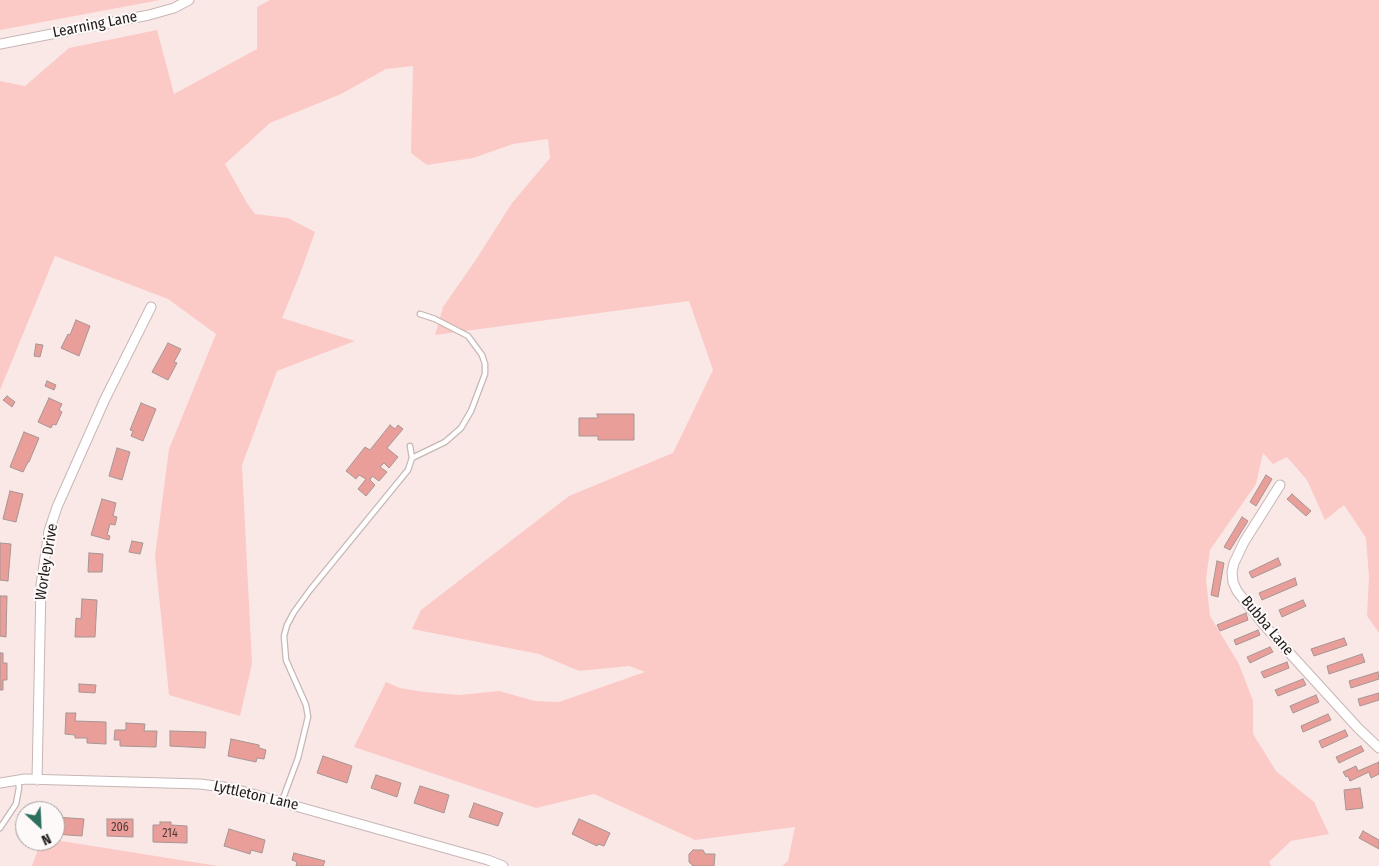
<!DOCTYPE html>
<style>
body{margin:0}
#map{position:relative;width:1379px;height:866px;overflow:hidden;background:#fae8e7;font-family:"Fira Sans Condensed",sans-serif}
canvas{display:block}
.north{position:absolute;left:15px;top:801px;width:50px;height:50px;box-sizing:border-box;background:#fdf9f9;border:1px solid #a5a0a0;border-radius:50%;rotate:155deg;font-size:14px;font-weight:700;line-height:20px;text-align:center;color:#201a1a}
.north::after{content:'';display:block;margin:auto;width:18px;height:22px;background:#2d6e5e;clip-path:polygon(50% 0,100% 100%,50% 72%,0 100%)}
</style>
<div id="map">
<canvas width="1379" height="866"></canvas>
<div class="north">N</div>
</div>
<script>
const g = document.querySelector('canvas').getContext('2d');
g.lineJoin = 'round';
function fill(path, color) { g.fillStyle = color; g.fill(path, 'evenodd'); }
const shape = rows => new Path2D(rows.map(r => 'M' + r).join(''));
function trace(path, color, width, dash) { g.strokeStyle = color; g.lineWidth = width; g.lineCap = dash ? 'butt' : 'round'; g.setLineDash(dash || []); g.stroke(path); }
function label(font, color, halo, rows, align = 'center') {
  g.font = font + ' "Fira Sans Condensed",sans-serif'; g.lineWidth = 4; g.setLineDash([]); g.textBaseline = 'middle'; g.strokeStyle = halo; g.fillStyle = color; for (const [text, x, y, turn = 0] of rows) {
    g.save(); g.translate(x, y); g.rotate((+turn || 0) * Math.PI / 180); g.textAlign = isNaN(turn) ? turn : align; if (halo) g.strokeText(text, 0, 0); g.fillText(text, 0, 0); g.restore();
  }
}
const green = shape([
 [0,0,160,0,0,30],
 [270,0,1379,0,1379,633,1367,616,1369,577,1366,538,1344,505,1325,520,1307,480,1287,457,1273,464,1263,453,1256,484,1210,550,1206,579,1210,616,1239,664,1253,701,1253,734,1276,771,1314,802,1329,834,1291,841,1269,862,1271,866,782,866,788,861,795,827,695,840,594,794,536,808,354,747,386,682,400,688,424,692,460,695,499,691,535,701,559,702,645,672,629,666,579,671,539,654,412,629,421,610,569,496,673,453,713,370,689,301,435,335,443,307,475,261,512,203,550,158,548,139,513,144,473,158,427,165,411,153,413,66,386,69,341,94,270,123,225,164,247,203,255,214,288,218,315,232,300,274,282,318,355,341,277,371,242,465,252,664,240,716,169,695,155,556,169,449,216,334,168,299,55,256,0,390,0,81,25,86,69,48,157,30,174,94,257,49,257,7],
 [55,840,218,866,32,866,41,841]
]);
const building = shape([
 [76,320,90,326,79,356,61,348,68,334,70,335,76,320],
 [168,343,181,349,174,362,177,363,168,380,152,372,168,343],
 [36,344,43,345,40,357,34,356,36,344],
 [47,381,56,385,54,390,45,386,47,381],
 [7,396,15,402,12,407,3,400,7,396],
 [49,398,62,404,59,410,62,412,56,425,53,424,51,428,38,422,49,398],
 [141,403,156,409,143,441,131,436,133,431,130,430,141,403],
 [597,414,634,414,634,440,598,440,598,436,579,436,579,418,598,418,597,414],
 [390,425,395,429,398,425,403,429,387,448,398,457,389,468,384,463,380,467,387,472,379,481,372,476,370,480,375,485,366,496,358,489,366,479,359,475,356,479,346,471,365,447,370,450,390,425],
 [24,432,39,438,29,462,28,462,23,472,10,467,24,432],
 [117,448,130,452,122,480,109,476,117,448],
 [1266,475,1272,479,1256,506,1250,502,1266,475],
 [10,491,23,494,16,522,3,519,10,491],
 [1292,494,1311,511,1306,516,1287,499,1292,494],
 [102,499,116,503,113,516,117,517,115,525,110,524,107,535,110,536,109,540,91,535,102,499],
 [1242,517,1248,521,1230,550,1224,547,1242,517],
 [132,541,143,543,140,554,129,552,132,541],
 [0,543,11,544,8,581,0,580,0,543],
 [89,553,103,554,102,572,88,572,89,553],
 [1278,558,1281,565,1252,578,1249,572,1278,558],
 [1217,561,1224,563,1218,597,1211,595,1217,561],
 [1295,578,1297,585,1262,600,1259,593,1295,578],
 [0,596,7,596,6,637,0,636,0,596],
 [82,599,97,600,95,637,75,637,76,618,81,619,82,599],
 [1303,600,1306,606,1282,617,1279,610,1303,600],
 [1246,613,1248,620,1220,631,1217,625,1246,613],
 [1258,630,1260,635,1236,645,1234,640,1258,630],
 [1344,638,1347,645,1314,656,1311,649,1344,638],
 [1270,647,1273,652,1250,663,1247,657,1270,647],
 [0,653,3,653,3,663,7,663,7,680,3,680,3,690,0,690,0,653],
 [1362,654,1365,662,1329,674,1327,666,1362,654],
 [1287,662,1289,668,1264,678,1261,672,1287,662],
 [1378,672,1379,679,1351,688,1349,681,1378,672],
 [1303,679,1306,685,1278,696,1275,690,1303,679],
 [79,684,96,685,95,693,79,692,79,684],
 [1379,693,1379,700,1360,706,1358,699,1379,693],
 [1316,695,1319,702,1293,713,1290,706,1316,695],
 [66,713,76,713,75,721,106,722,106,744,87,743,87,738,75,738,75,735,65,734,66,713],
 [1328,714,1331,720,1303,732,1301,726,1328,714],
 [126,723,145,724,144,731,157,731,156,747,120,746,120,740,114,740,115,730,126,730,126,723],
 [1345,730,1348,736,1322,748,1319,741,1345,730],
 [170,731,206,732,205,748,170,746,170,731],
 [231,739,259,745,259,748,266,750,264,759,257,758,256,762,228,756,231,739],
 [1361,746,1364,751,1339,763,1336,757,1361,746],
 [323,756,352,766,347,783,317,773,323,756],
 [1379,762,1379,774,1371,778,1369,772,1350,781,1348,776,1346,777,1343,772,1356,766,1358,771,1379,762],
 [376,775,401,783,397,797,371,788,376,775],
 [420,786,449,795,444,813,414,803,420,786],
 [1360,788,1363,808,1346,810,1344,790,1360,788],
 [474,803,503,813,498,826,469,817,474,803],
 [56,817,84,819,82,836,55,834,56,817],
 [107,819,133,819,133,837,107,836,107,819],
 [579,819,610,833,604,846,598,844,597,846,572,834,579,819],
 [160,822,171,822,171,825,187,826,187,843,153,842,153,825,160,825,160,822],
 [229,829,265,840,262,853,251,850,250,854,224,846,229,829],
 [1363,831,1379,840,1379,849,1359,838,1363,831],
 [693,850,703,850,705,854,715,854,714,866,693,866,689,862,689,854,693,850],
 [294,853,325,861,323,866,296,866,297,862,292,860,294,853]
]);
const service = shape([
 [412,458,445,442,461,428,471,411,485,374,485,364,482,355,468,336,435,319,420,314],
 [282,801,298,758,308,717,306,705,286,660,284,636,287,625,294,612,310,590,408,470,412,458,410,446],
 [0,828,16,804,19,788,18,780]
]);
const minor = shape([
 [0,44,149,15,174,8,189,0],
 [1280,485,1244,542,1234,563,1232,572,1233,582,1237,591,1264,625,1358,728,1379,748],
 [37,780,41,585,49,531,57,507,105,399,151,307],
 [0,783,25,779,200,784,231,788,488,860,503,866]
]);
const numberNames = [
 ["206",120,828],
 ["214",170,834]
];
const streetNames = [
 ["Learning Lane",95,25,-11],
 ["Worley Drive",47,562,-81],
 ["Bubba Lane",1267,626,50],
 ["Lyttleton Lane",256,796,13]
];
fill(green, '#fbcac6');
fill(building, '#e99e99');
trace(building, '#a59694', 1);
trace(service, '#c6b6b4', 7);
trace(minor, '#c6b6b4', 11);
trace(service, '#fff', 4.5);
trace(minor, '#fff', 9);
label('12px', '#523b3a', null, numberNames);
label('15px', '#201a1a', '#fdf9f9', streetNames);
</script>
